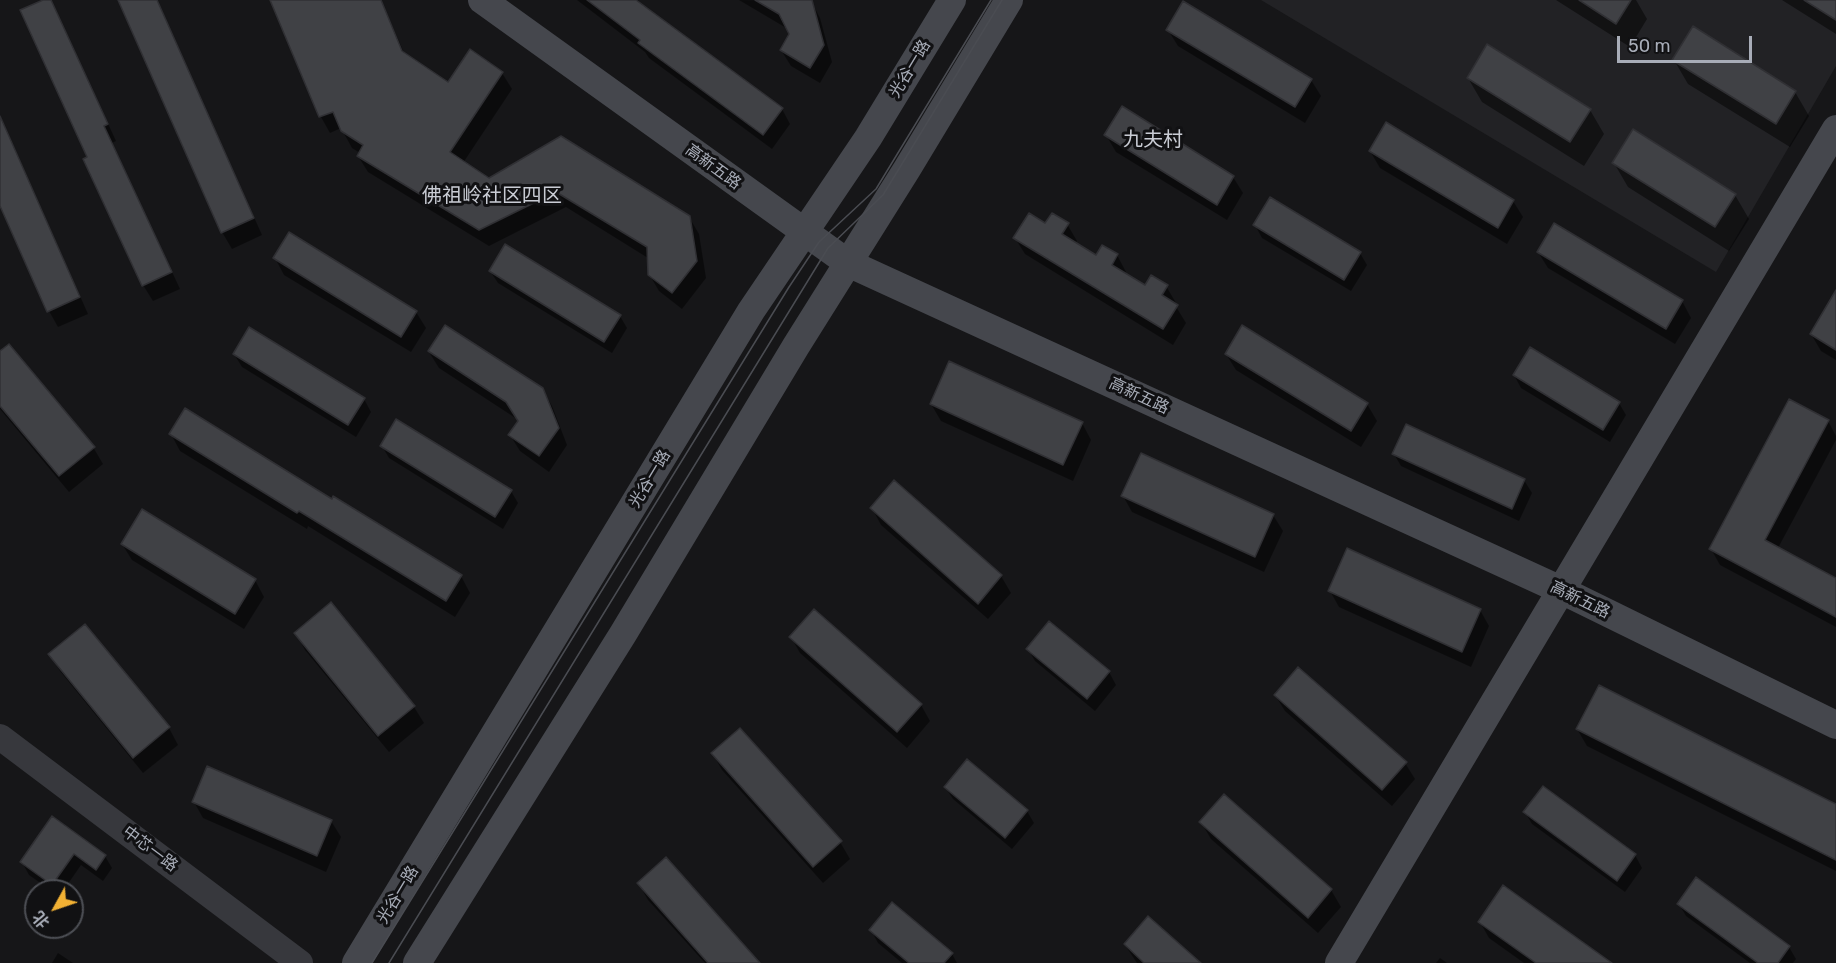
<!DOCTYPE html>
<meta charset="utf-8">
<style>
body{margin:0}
#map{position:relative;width:1836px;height:963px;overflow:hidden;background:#161618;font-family:Rubik,"Noto Sans SC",sans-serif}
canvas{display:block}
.north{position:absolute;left:24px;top:879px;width:60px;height:60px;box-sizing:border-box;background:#111113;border:2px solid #4d4f55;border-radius:50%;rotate:230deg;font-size:16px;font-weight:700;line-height:24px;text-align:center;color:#a8adb8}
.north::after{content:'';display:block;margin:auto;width:21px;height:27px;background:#f2b134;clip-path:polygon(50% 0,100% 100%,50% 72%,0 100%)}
.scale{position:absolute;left:1617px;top:36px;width:135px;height:27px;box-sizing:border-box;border:3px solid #a8adb8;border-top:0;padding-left:8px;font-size:18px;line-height:21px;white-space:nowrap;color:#a8adb8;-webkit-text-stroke:4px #111113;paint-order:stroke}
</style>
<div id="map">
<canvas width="1836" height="963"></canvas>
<div class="north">北</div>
<div class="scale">50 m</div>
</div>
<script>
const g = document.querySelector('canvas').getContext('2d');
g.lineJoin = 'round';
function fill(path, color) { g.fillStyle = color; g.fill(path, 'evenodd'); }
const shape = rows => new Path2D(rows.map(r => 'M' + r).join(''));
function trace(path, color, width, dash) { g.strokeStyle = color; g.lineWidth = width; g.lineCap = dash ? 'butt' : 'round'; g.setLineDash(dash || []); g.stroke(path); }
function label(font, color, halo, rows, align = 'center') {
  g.font = font + ' Rubik,"Noto Sans SC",sans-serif'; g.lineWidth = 6; g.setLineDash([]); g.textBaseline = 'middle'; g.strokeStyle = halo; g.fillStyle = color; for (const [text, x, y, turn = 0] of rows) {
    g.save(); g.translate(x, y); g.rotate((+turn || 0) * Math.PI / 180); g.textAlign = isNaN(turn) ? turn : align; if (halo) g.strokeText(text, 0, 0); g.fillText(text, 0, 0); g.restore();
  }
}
const built = shape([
 [1261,0,1836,0,1836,66,1716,272]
]);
const shadow = shape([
 [46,0,50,0,58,15,116,141,112,143,180,289,153,301,143,285,89,157],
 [119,0,157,0,262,235,232,249,222,232],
 [272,0,381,0,405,55,449,84,502,73,512,89,463,163,489,180,561,138,689,217,699,234,706,278,682,309,659,291,649,274,648,258,566,207,489,246,368,172,358,156,360,153,352,148,341,128,330,133,321,117],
 [577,0,638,0,641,6,782,109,790,124,772,149,649,58,645,52],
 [739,0,811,1,820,18,832,62,820,83,791,66,781,50,791,34,788,29],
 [1556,0,1636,0,1647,19,1630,47],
 [1782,0,1836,0,1836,34],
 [1168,30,1311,80,1321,96,1305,123,1178,46],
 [1674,60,1795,92,1809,116,1790,147,1688,84],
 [1468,78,1590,110,1604,134,1584,166,1482,102],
 [0,115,88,314,58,327,49,311,0,201],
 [1106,135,1233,177,1243,193,1227,220,1116,152],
 [1370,151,1513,201,1523,217,1507,244,1380,168],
 [1614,163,1735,195,1749,219,1729,251,1628,187],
 [1067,224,1077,241,1075,244,1096,257,1117,255,1126,272,1125,275,1146,287,1166,286,1176,303,1175,305,1186,323,1173,345,1025,254,1015,238,1046,225],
 [1255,225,1360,253,1367,265,1351,291,1262,238],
 [1538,252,1682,301,1691,318,1675,344,1548,268],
 [275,258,416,312,426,328,411,352,284,275],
 [490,271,620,316,627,328,612,353,498,283],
 [1836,303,1836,360,1821,351,1811,334],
 [429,352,542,389,552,406,567,445,549,472,520,451,510,435,519,422,517,419,439,368],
 [0,353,93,447,103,464,69,492,0,409],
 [234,354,364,399,371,412,356,437,242,367],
 [1226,354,1367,404,1377,421,1361,447,1236,370],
 [1514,375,1619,403,1626,415,1610,442,1521,388],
 [931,404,1082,423,1091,440,1073,481,941,421],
 [1828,421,1836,436,1836,440,1778,548,1836,580,1836,627,1720,565,1711,549],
 [1407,426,1524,480,1532,493,1519,521,1401,466,1394,454],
 [171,434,332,501,461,576,470,593,455,617,308,526,307,529,180,451],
 [382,446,511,491,518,503,503,529,389,458],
 [895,482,1001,576,1011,593,988,619,881,525,872,508],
 [1123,496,1273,515,1283,531,1264,572,1132,512],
 [122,544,255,580,264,597,244,629,132,560],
 [1330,591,1480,610,1489,626,1471,667,1339,607],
 [331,605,414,707,424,723,389,752,305,650,296,633],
 [1050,623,1109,672,1116,685,1095,711,1035,661,1028,649],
 [85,626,169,728,178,745,143,773,60,671,50,655],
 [791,637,921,705,930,721,907,748,800,653],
 [1275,695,1405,763,1415,779,1392,806,1285,711],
 [1577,729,1836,805,1836,871,1587,746],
 [713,754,840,842,850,859,823,883,722,770],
 [945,787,1027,811,1034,823,1012,849,953,799],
 [1543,788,1635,855,1642,868,1625,892,1532,824,1525,812],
 [1224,796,1331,890,1341,907,1318,933,1211,839,1201,822],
 [194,802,331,821,341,837,326,872,203,818],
 [52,819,105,856,112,868,103,881,81,865,63,891,52,891,29,875,22,862],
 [639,884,758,963,705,963,648,900],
 [1679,904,1789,947,1796,959,1793,963,1750,963,1686,916],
 [1480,922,1610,963,1524,963,1489,938],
 [871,930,952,954,957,963,902,963,878,943],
 [1125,945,1199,963,1137,963],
 [58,953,73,963,52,963],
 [1440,958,1447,963,1436,963]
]);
const building = shape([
 [43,0,51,0,108,124,104,126,172,272,142,286,83,159,87,157,20,10,43,0],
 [118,0,157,0,254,218,221,233,118,0],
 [270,0,381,0,402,51,448,82,470,49,503,72,450,152,489,178,561,136,690,216,697,261,672,293,648,275,647,247,556,192,479,230,357,156,363,145,341,131,333,112,319,117,270,0],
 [587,0,636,0,783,108,763,135,638,43,640,40,587,0],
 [755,0,812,0,824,45,810,68,780,50,789,34,779,14,755,0],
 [1579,0,1631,0,1616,24,1579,0],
 [1804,0,1836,0,1836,20,1804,0],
 [1183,1,1312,79,1295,107,1166,30,1183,1],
 [1693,26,1796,91,1776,124,1672,60,1693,26],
 [1487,44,1591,109,1570,142,1467,78,1487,44],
 [1122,106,1234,176,1217,205,1104,135,1122,106],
 [0,116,80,297,47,312,0,206,0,116],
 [1386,122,1514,200,1498,228,1369,151,1386,122],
 [1633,129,1736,194,1715,227,1612,163,1633,129],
 [1270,197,1361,252,1344,280,1253,225,1270,197],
 [1029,213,1045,223,1052,213,1069,223,1062,234,1096,255,1102,245,1118,254,1112,265,1145,285,1151,275,1168,285,1162,295,1178,305,1163,329,1013,238,1029,213],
 [1554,223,1683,300,1666,329,1537,252,1554,223],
 [289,232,417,311,401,337,273,258,289,232],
 [505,244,621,315,604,342,489,271,505,244],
 [1836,290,1836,350,1810,334,1836,290],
 [445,325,543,388,559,428,539,456,508,435,518,421,506,402,428,351,445,325],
 [1242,325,1368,403,1351,431,1225,354,1242,325],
 [249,327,365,398,348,425,233,354,249,327],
 [9,344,95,447,59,476,0,406,0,351,9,344],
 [1530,347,1620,402,1603,430,1513,375,1530,347],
 [949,361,1083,422,1063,465,930,404,949,361],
 [1789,399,1829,420,1765,540,1836,578,1836,617,1709,549,1789,399],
 [185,408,332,499,333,496,462,575,446,601,299,511,297,513,169,434,185,408],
 [396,419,512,490,495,517,380,446,396,419],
 [1406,424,1525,479,1512,509,1392,454,1406,424],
 [1141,453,1274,514,1255,557,1121,496,1141,453],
 [894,480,1002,575,978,604,870,508,894,480],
 [142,509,256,579,235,614,121,544,142,509],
 [1347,548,1481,609,1462,652,1328,591,1347,548],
 [331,602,415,706,378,736,294,633,331,602],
 [814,609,922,704,897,732,789,637,814,609],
 [1049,621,1110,671,1087,699,1026,649,1049,621],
 [85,624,170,727,133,758,48,654,85,624],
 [1298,667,1407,762,1382,790,1274,695,1298,667],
 [1599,685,1836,804,1836,860,1576,729,1599,685],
 [740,728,842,841,813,867,711,753,740,728],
 [967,759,1028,810,1005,838,944,787,967,759],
 [207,766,332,820,317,856,192,802,207,766],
 [1543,786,1636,854,1617,881,1523,812,1543,786],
 [1224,794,1332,889,1308,918,1199,822,1224,794],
 [52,816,106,855,96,870,74,854,52,885,20,862,52,816],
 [666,857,760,963,708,963,637,883,666,857],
 [1696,877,1790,946,1778,963,1758,963,1677,904,1696,877],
 [1503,885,1612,963,1536,963,1478,922,1503,885],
 [892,902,953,953,944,963,909,963,869,930,892,902],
 [1148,916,1201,963,1144,963,1124,944,1148,916]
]);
const tertiary = shape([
 [0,737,300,963]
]);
const secondary = shape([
 [482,0,848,263,1561,590,1836,725],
 [356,963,751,311,868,138,952,0],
 [417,963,623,634,796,346,907,169,1009,0],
 [1339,963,1836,129]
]);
const tram = shape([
 [372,963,789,287,819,242,876,189,991,0],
 [389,963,828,248,883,195,1002,0]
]);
const streetNames = [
 ["光谷一路",910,69,-59],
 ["高新五路",713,167,36],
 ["高新五路",1139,396,25],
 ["光谷一路",650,479,-59],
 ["高新五路",1580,600,26],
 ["中芯一路",150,849,37],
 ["光谷一路",398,895,-59]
];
const quarterNames = [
 ["九夫村",1153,140],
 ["佛祖岭社区四区",492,196]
];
fill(built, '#222225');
fill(shadow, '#0007');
fill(building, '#404145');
trace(building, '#303034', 1.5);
trace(tertiary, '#37383d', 26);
trace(secondary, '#45474d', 28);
trace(tram, '#4a4c52', 1.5);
label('16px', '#a8adb8', '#111113', streetNames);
label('20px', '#c9ccd4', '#111113', quarterNames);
</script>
